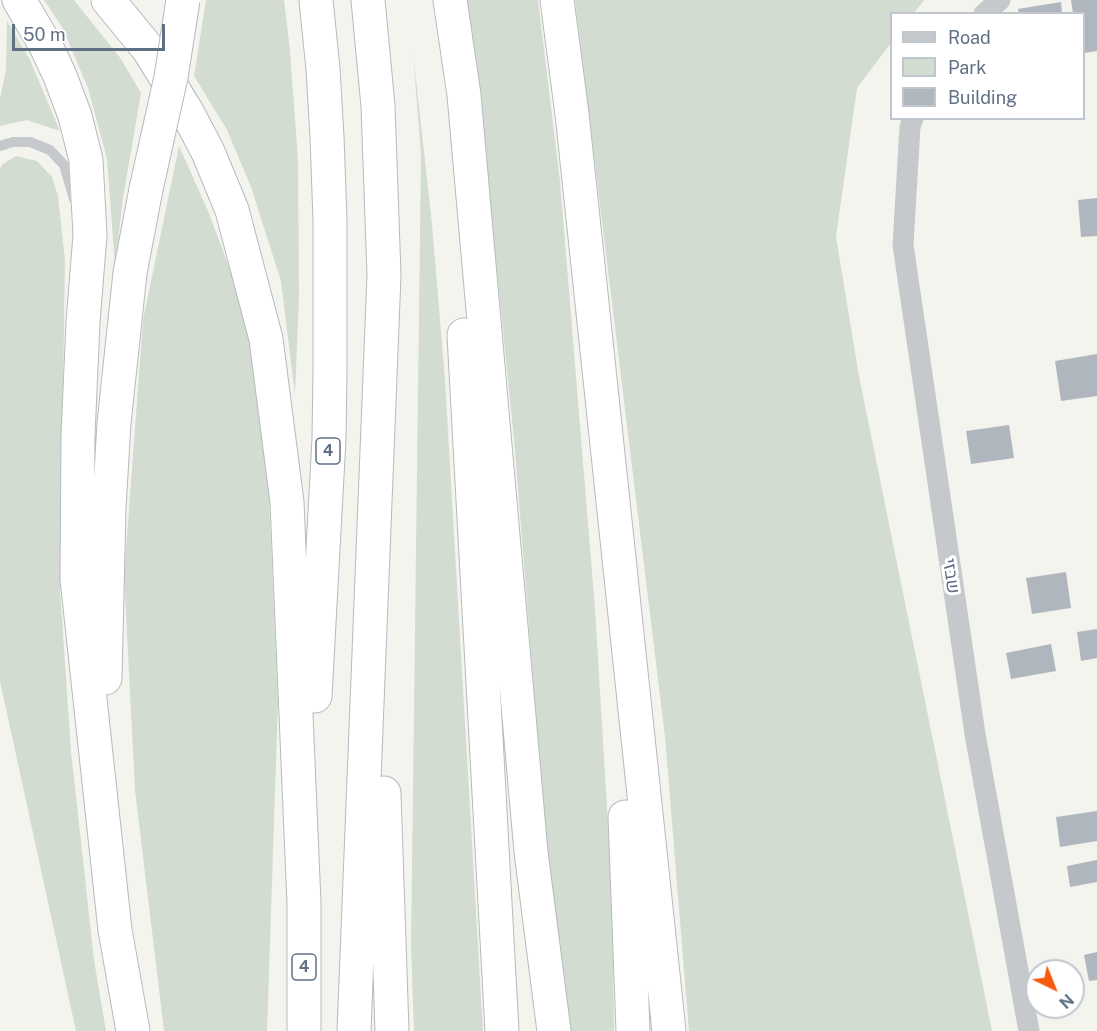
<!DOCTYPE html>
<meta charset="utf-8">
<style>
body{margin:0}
#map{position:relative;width:1097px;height:1031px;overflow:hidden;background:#f4f4ef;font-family:"Public Sans",sans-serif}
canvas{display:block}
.legend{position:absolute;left:890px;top:12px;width:195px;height:108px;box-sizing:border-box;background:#fff;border:2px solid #bfc6ce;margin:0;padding:8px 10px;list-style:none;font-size:18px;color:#607084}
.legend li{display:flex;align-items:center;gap:12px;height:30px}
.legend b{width:30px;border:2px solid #bfc6ce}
.north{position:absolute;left:1025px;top:959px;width:60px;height:60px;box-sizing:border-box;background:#fff;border:2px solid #bfc6ce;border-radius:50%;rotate:137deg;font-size:16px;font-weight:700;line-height:24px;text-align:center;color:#607084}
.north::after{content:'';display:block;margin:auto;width:21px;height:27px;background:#f65b0e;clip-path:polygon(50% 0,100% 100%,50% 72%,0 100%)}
.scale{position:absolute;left:12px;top:24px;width:153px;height:27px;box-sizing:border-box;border:3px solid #607084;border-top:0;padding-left:8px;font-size:18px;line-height:21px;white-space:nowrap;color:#607084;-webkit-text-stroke:4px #fff;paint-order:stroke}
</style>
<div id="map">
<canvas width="1097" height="1031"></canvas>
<ul class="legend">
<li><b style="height:8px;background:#c6c9cc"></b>Road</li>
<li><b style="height:16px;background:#d3dcd0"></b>Park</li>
<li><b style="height:16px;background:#b0b6bd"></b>Building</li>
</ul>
<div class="north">N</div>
<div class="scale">50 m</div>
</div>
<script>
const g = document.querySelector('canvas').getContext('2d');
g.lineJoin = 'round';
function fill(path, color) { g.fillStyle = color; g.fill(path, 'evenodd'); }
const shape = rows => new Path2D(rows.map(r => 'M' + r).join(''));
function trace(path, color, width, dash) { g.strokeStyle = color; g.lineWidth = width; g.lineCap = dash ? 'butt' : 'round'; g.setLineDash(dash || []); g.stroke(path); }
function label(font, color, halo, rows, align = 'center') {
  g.font = font + ' "Public Sans",Heebo,sans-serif'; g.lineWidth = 6; g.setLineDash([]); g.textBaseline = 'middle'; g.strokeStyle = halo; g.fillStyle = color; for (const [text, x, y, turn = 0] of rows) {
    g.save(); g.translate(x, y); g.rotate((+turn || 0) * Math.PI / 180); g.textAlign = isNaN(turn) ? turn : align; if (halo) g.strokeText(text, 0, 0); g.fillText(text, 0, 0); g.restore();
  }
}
const green = shape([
 [44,0,74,0,121,59,141,93,123,198,115,266,107,159,88,88,62,27],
 [206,0,284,0,290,51,298,160,299,296,295,395,281,281,251,187,227,130,194,76],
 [466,0,538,0,560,181,595,609,612,890,614,1031,569,1031,547,855,514,439,478,85],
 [575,0,924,0,914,13,892,14,891,43,857,88,836,237,859,376,992,1031,689,1031,665,737],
 [7,21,30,60,60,131,27,120,0,126,0,99,6,69],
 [413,53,432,224,445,380,483,1031,414,1031,411,946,421,155],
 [179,146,208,211,245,309,261,420,269,498,278,702,267,1031,164,1031,135,790,124,576,143,320],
 [16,156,37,161,52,177,58,196,65,260,60,589,71,751,94,960,106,1031,76,1031,0,681,0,168,3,164]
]);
const building = shape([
 [1071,0,1097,0,1097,51,1084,53,1084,14,1073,14],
 [1061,2,1062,14,1019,14,1018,9],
 [1097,198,1097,236,1081,237,1078,200],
 [1097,354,1097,396,1061,401,1055,361],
 [1009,425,1014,458,971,464,966,431],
 [1066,572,1071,608,1032,614,1026,578],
 [1097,629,1097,658,1081,661,1077,632],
 [1051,644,1056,671,1011,679,1006,653],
 [1097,811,1097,841,1060,847,1056,817],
 [1097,860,1097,882,1070,887,1067,866],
 [1097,952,1097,980,1089,981,1084,955]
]);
const lane = shape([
 [0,146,13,142,30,142,50,150,64,165,74,199]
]);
const street = shape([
 [984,14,1000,0],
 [913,118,910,127,903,245,975,734,1029,1031]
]);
const highway = shape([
 [19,0,46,46,60,76,75,116,86,160,90,235,83,322,78,435,77,579,115,930,133,1031],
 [108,0,149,50,187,112,208,152,232,210,266,339,287,502,304,903,304,1031],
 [450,0,464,95,531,852,554,1031],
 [557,0,572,114,669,1031],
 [464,335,502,1031],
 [105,678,109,508,114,423,130,273,146,189],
 [315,696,329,439,330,371,330,220,327,137,323,69,316,0],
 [384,793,392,1031],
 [625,817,633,1031],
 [354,1031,384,275,378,106,368,0]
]);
const highwayBridge = shape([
 [146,189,171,77,183,0]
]);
const shields = [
 [328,451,24],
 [304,967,24]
];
const shieldNames = [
 ["4",328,451],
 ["4",304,967]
];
const streetNames = [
 ["שבזי",951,576,82]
];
fill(green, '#d3dcd0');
fill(building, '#b0b6bd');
trace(highway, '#b7babd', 35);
trace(lane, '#c6c9cc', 10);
trace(street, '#c6c9cc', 21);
trace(highway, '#fff', 33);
trace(highwayBridge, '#b7babd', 35, []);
trace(highwayBridge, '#fff', 33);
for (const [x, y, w] of shields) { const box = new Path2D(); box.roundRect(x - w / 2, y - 13, w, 26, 4.5); g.fillStyle = '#fff'; g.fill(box); trace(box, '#607084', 1.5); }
label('bold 16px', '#607084', null, shieldNames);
label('18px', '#607084', '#fff', streetNames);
</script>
